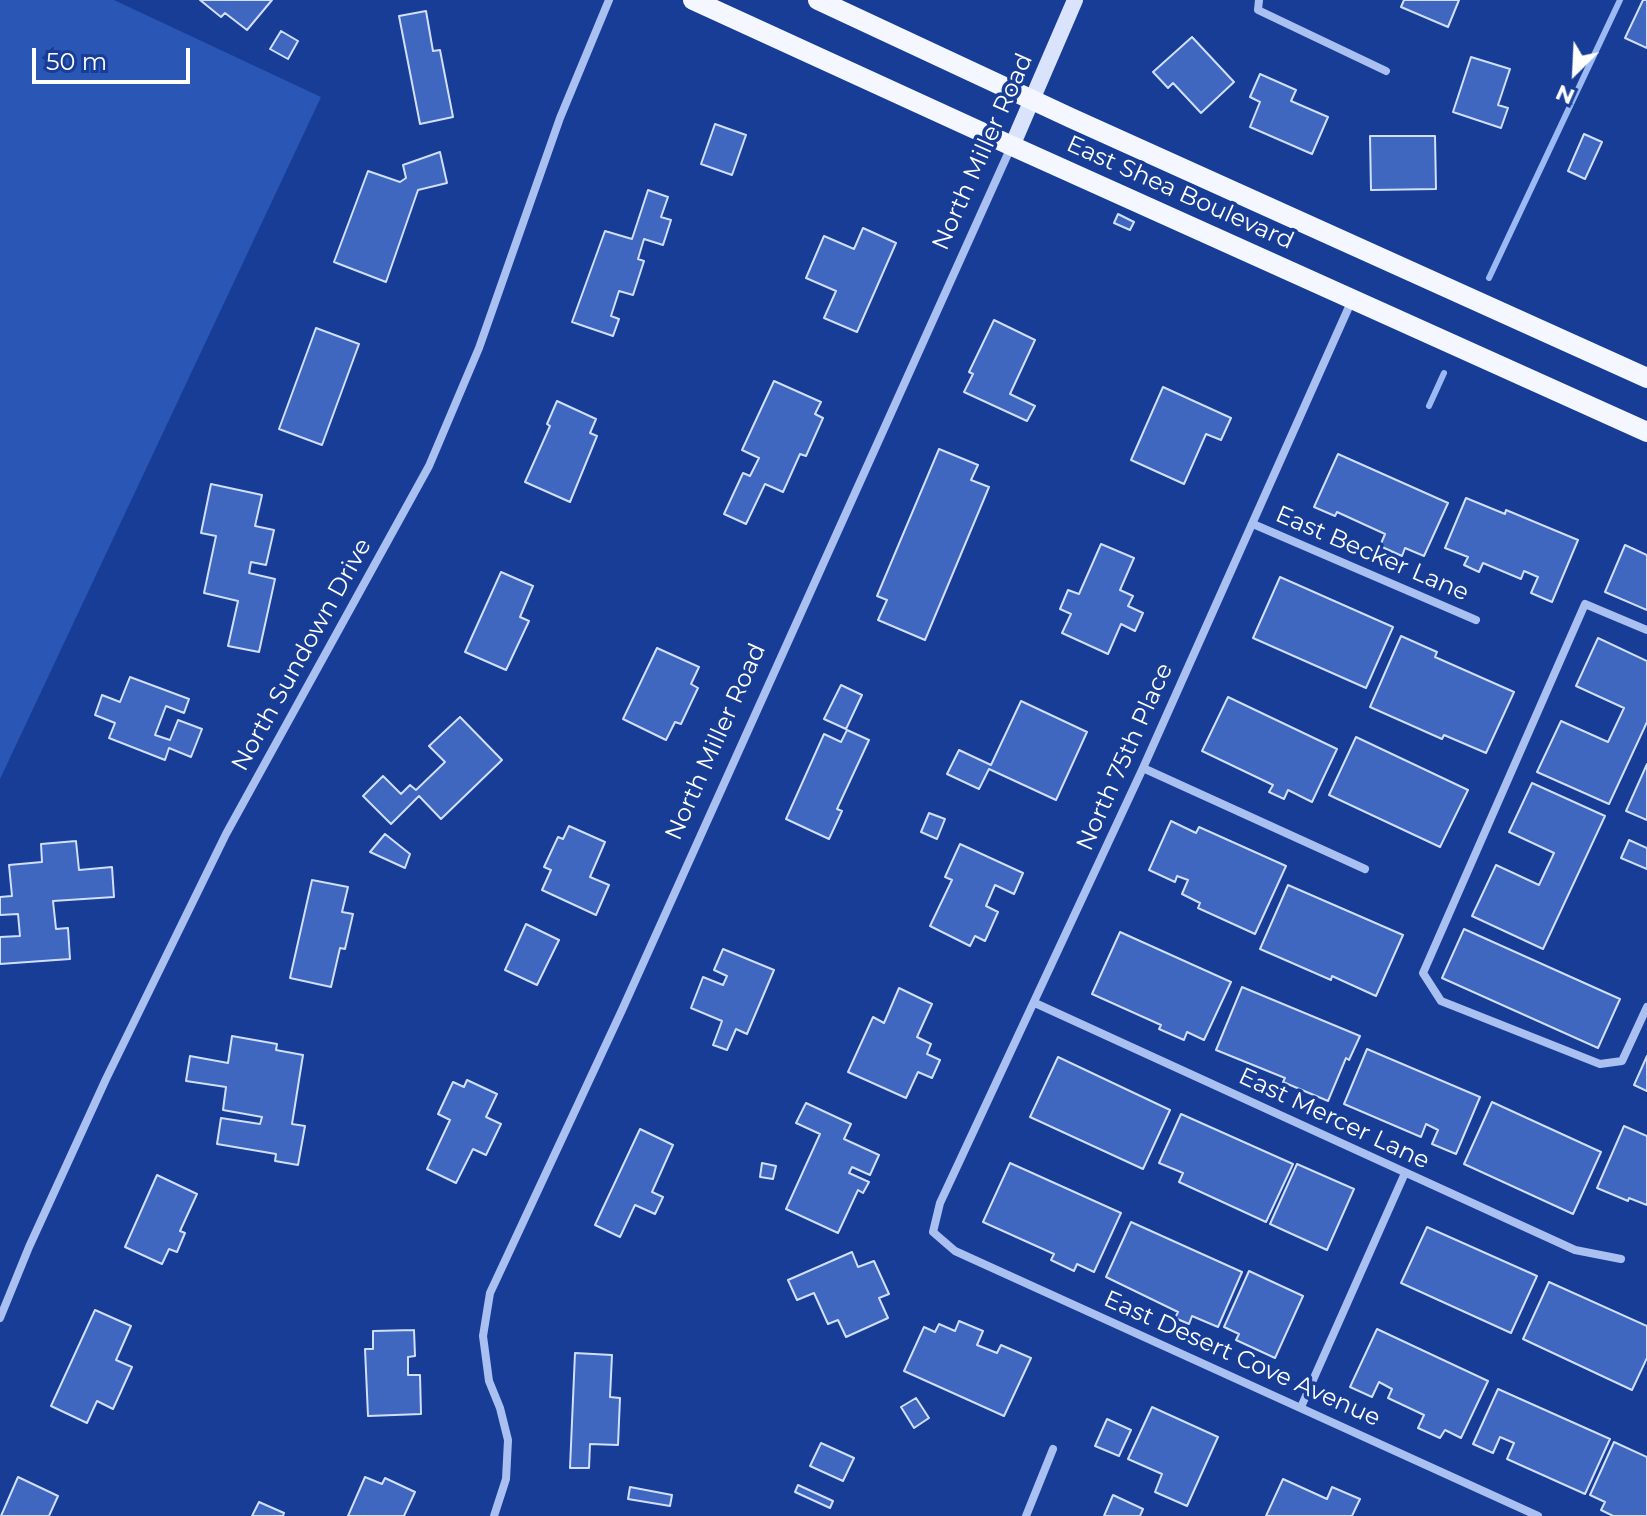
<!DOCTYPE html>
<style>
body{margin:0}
#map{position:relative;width:1647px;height:1516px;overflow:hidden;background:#173d97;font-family:Montserrat,sans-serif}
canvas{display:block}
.north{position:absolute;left:1535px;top:32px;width:80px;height:80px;-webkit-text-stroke:6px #173d97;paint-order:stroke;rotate:204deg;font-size:22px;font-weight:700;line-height:32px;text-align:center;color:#fff}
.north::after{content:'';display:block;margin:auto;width:28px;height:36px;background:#fff;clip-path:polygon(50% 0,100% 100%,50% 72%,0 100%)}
.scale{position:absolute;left:32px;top:48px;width:158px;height:36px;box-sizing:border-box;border:4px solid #fff;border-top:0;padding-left:10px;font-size:24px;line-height:28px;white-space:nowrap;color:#fff;-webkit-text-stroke:6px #173d97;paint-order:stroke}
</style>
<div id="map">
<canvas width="1647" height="1516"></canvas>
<div class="north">N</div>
<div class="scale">50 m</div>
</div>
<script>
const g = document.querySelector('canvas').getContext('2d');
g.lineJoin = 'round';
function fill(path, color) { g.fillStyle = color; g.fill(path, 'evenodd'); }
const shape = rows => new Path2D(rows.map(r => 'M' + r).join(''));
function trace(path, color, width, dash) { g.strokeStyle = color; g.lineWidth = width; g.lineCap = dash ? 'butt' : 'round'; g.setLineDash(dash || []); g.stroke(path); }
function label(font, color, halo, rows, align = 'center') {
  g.font = font + ' Montserrat,sans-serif'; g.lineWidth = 7; g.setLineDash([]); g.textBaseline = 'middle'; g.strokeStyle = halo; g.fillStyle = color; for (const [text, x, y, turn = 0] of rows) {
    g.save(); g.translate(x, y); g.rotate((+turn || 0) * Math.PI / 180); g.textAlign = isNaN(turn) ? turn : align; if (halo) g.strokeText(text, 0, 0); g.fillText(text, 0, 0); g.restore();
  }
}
const green = shape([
 [0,0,114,0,321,97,0,779]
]);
const stream = shape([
 [1489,278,1620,0],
 [1429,406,1444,373]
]);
const building = shape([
 [200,0,272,0,247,30,225,13,221,17,200,0],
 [1404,0,1459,0,1448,27,1401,7,1404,0],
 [1643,0,1647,0,1647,48,1625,38,1643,0],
 [426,11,433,51,440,50,453,117,420,124,399,16,426,11],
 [281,31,298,41,288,59,270,49,281,31],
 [1192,37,1234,82,1201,113,1173,83,1168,88,1153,72,1192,37],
 [1471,57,1510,69,1498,105,1508,108,1501,128,1453,112,1471,57],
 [1260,74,1296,90,1291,101,1328,117,1312,154,1250,127,1260,102,1250,97,1260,74],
 [715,124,746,135,732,175,701,164,715,124],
 [1584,134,1602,142,1585,179,1568,171,1584,134],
 [1370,136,1435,136,1436,189,1371,190,1370,136],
 [440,152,447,183,418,190,386,282,334,262,368,171,400,182,406,178,403,165,440,152],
 [648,190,668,197,661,217,671,220,663,245,644,239,638,259,644,261,633,295,619,291,611,316,619,319,613,336,572,322,605,231,632,239,648,190],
 [1118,214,1134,222,1130,230,1114,223,1118,214],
 [863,228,896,243,857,332,824,318,836,291,806,278,824,236,854,249,863,228],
 [994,320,1035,340,1010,394,1035,406,1027,421,964,392,973,374,969,372,994,320],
 [316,328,359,344,322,445,279,429,316,328],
 [774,381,821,402,815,414,823,418,806,456,800,454,783,492,765,484,746,524,724,514,743,473,750,476,759,458,742,450,774,381],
 [1163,387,1231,418,1221,440,1206,434,1184,484,1131,460,1163,387],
 [557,401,596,419,590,433,597,436,570,502,525,482,550,426,547,424,557,401],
 [939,449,978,465,971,480,989,487,925,640,878,620,887,600,877,596,939,449],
 [1338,454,1448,503,1424,556,1405,548,1402,556,1380,546,1385,534,1337,512,1335,516,1314,507,1338,454],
 [211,484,262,495,255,526,274,530,266,565,251,562,249,573,275,579,259,652,228,646,238,601,204,593,216,536,201,533,211,484],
 [1466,498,1505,514,1506,510,1578,540,1552,602,1531,593,1538,577,1524,571,1521,579,1483,563,1479,572,1464,565,1468,557,1445,548,1466,498],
 [1101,544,1134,558,1120,590,1133,596,1128,606,1143,613,1135,631,1121,624,1108,654,1062,633,1071,614,1060,609,1068,590,1079,594,1101,544],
 [1625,545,1647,555,1647,610,1605,592,1625,545],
 [501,572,533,586,520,617,529,621,506,670,465,652,501,572],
 [1280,577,1393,627,1366,688,1253,638,1280,577],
 [1401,636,1437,652,1435,657,1514,692,1486,753,1444,735,1442,739,1370,707,1401,636],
 [1598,638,1647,661,1647,722,1609,804,1537,772,1561,721,1608,742,1624,708,1576,686,1598,638],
 [657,648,699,667,691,684,698,688,681,724,675,722,666,740,623,719,657,648],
 [130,677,189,699,184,713,166,706,155,735,170,740,178,720,202,729,191,757,169,748,165,760,109,738,115,723,95,715,102,695,120,702,130,677],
 [841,685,862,695,846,729,824,719,841,685],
 [1228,697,1337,749,1312,802,1288,790,1284,799,1269,792,1273,785,1202,751,1228,697],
 [1021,701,1087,732,1056,800,989,769,979,789,947,774,959,750,991,765,1021,701],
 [460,717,502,760,441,819,419,796,391,824,363,796,383,776,401,794,410,785,416,790,445,762,429,746,460,717],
 [847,730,869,740,837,809,842,811,829,839,786,819,824,734,841,742,847,730],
 [1356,737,1468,790,1440,847,1329,795,1356,737],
 [1647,764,1647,820,1626,811,1647,764],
 [1532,783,1605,816,1543,949,1472,916,1496,865,1539,885,1554,853,1509,832,1532,783],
 [929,813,945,819,937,839,921,832,929,813],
 [1171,821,1196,833,1199,827,1286,866,1255,934,1198,908,1200,903,1182,894,1188,880,1177,876,1175,882,1149,870,1171,821],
 [569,826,605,842,590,877,609,885,596,915,542,890,551,870,544,867,558,837,563,839,569,826],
 [385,834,410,854,405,868,370,852,385,834],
 [1629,840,1647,848,1647,869,1621,858,1629,840],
 [76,841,79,870,112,867,114,897,53,901,56,929,68,928,70,959,0,964,0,937,20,936,18,914,0,915,0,897,12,896,9,865,42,862,41,844,76,841],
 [960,844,1023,873,1014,894,995,885,986,906,998,912,985,941,975,936,970,946,930,926,952,880,945,877,960,844],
 [312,880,348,887,342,912,353,914,345,949,340,948,331,987,290,978,312,880],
 [1288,885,1403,935,1376,996,1332,976,1331,980,1260,949,1288,885],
 [526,924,559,940,537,985,505,970,526,924],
 [1464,929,1620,999,1598,1048,1442,978,1464,929],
 [1120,932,1231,982,1204,1040,1187,1032,1184,1040,1159,1029,1161,1025,1092,994,1120,932],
 [723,949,774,970,747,1034,736,1029,727,1050,713,1045,722,1021,691,1008,703,977,723,985,727,976,714,970,723,949],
 [1242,987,1360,1036,1349,1060,1346,1058,1328,1101,1283,1082,1285,1078,1216,1050,1242,987],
 [899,988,932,1004,917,1037,931,1044,927,1054,940,1060,932,1078,918,1072,906,1098,848,1072,873,1017,884,1023,899,988],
 [232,1036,277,1044,276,1050,303,1055,292,1124,305,1126,298,1165,275,1161,276,1154,217,1144,221,1118,260,1124,262,1117,223,1110,226,1087,186,1081,190,1056,228,1063,232,1036],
 [1367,1049,1480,1097,1456,1154,1432,1144,1438,1130,1426,1124,1421,1137,1344,1104,1367,1049],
 [1647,1056,1647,1091,1634,1085,1647,1056],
 [1058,1057,1170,1110,1143,1169,1030,1117,1058,1057],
 [467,1080,497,1094,486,1117,501,1124,486,1155,473,1149,456,1183,427,1169,450,1120,438,1114,453,1082,464,1087,467,1080],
 [1492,1102,1601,1152,1573,1214,1464,1164,1492,1102],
 [806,1103,851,1124,844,1139,879,1155,870,1175,852,1167,849,1173,869,1182,863,1193,858,1190,838,1233,786,1209,820,1134,796,1123,806,1103],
 [1181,1114,1293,1164,1266,1222,1179,1182,1183,1173,1159,1163,1181,1114],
 [1624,1126,1647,1136,1647,1205,1629,1198,1628,1201,1597,1188,1624,1126],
 [640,1129,673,1145,652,1192,663,1197,655,1214,635,1205,620,1237,595,1225,640,1129],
 [762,1163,776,1166,773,1179,760,1177,762,1163],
 [1010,1163,1121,1213,1094,1272,1077,1264,1074,1271,1051,1260,1054,1254,983,1222,1010,1163],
 [1297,1164,1354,1189,1327,1250,1270,1224,1297,1164],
 [157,1175,197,1194,180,1231,185,1233,177,1252,169,1249,162,1264,125,1247,157,1175],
 [1131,1222,1242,1272,1218,1327,1192,1316,1189,1324,1175,1318,1178,1312,1106,1277,1131,1222],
 [1427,1227,1537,1276,1511,1333,1401,1283,1427,1227],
 [852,1252,858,1267,874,1261,889,1294,879,1298,888,1318,846,1337,838,1320,828,1324,814,1293,797,1300,788,1280,852,1252],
 [1249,1271,1303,1296,1275,1358,1236,1340,1239,1334,1224,1327,1249,1271],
 [1549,1282,1647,1326,1647,1358,1632,1390,1523,1339,1549,1282],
 [95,1310,131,1326,116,1360,132,1367,113,1409,97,1401,87,1423,51,1406,95,1310],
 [959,1321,983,1331,977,1345,997,1353,1001,1345,1031,1358,1004,1416,904,1371,924,1327,935,1332,939,1324,955,1331,959,1321],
 [1377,1329,1488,1381,1461,1438,1445,1430,1440,1438,1418,1428,1424,1415,1388,1398,1392,1389,1379,1382,1372,1397,1350,1387,1377,1329],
 [414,1330,415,1356,408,1357,408,1375,420,1375,421,1414,368,1416,365,1349,373,1349,373,1331,414,1330],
 [575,1353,612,1355,610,1397,620,1398,618,1445,590,1444,589,1468,570,1468,575,1353],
 [1498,1389,1610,1439,1585,1494,1507,1459,1514,1443,1500,1437,1493,1453,1473,1444,1498,1389],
 [916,1398,929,1418,914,1428,901,1407,916,1398],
 [1152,1407,1218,1437,1187,1506,1155,1492,1162,1474,1128,1459,1152,1407],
 [1107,1419,1131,1430,1119,1456,1095,1446,1107,1419],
 [1614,1442,1647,1457,1647,1516,1613,1516,1601,1510,1605,1502,1590,1495,1614,1442],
 [821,1443,854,1458,843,1481,810,1466,821,1443],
 [18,1477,58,1496,49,1516,1,1516,18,1477],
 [365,1477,382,1484,385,1478,415,1492,404,1516,348,1516,365,1477],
 [1283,1479,1327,1499,1332,1487,1360,1499,1352,1516,1266,1516,1283,1479],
 [798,1485,833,1501,830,1508,795,1492,798,1485],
 [630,1487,672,1495,670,1506,628,1499,630,1487],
 [1113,1495,1143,1509,1140,1516,1104,1516,1113,1495],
 [259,1502,284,1513,283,1516,252,1516,259,1502]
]);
const street = shape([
 [1259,0,1258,10,1386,71],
 [1352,300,1143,768,940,1203,933,1232,955,1251,1538,1516],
 [1253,524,1476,620],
 [1647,630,1585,604,1423,973,1441,1001,1600,1064,1622,1061,1647,1007],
 [1143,768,1365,869],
 [1035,1003,1575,1250,1621,1259],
 [0,1318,29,1247,106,1079,226,834,429,466,479,348,560,118,609,0],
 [1301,1407,1405,1173],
 [494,1516,506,1479,508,1440,500,1408,489,1381,483,1336,490,1293,622,1010,1011,147],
 [1026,1516,1053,1449]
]);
const secondary = shape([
 [1012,146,1075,0]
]);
const primary = shape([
 [693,0,1012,146,1647,432],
 [818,0,1071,118,1647,378]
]);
const streetNames = [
 ["North Miller Road",983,152,-66],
 ["East Shea Boulevard",1180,193,24],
 ["East Becker Lane",1372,554,23],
 ["North Sundown Drive",302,655,-61],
 ["North Miller Road",716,742,-66],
 ["North 75th Place",1125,757,-66],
 ["East Mercer Lane",1334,1119,25],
 ["East Desert Cove Avenue",1242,1359,24]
];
fill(green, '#2a56b6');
trace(stream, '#9cb9f4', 6);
fill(building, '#3f67bf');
trace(building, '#d1dffc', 2);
trace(street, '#aac0f1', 8);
trace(secondary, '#d9e3fc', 16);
trace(primary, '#f4f7ff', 20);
label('24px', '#fff', '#173d97', streetNames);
</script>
